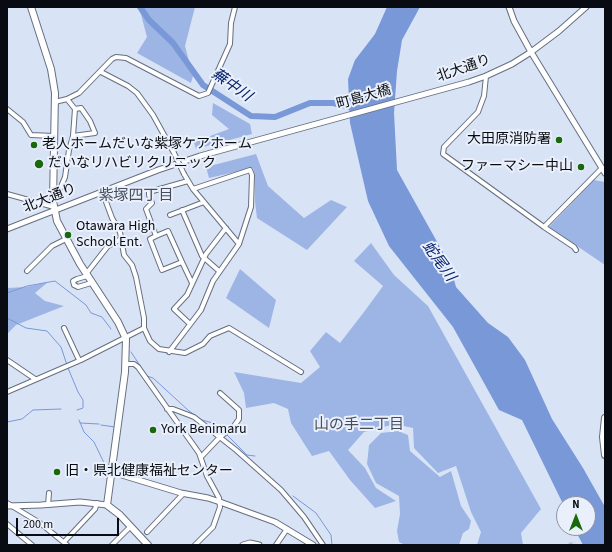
<!DOCTYPE html>
<meta charset="utf-8">
<style>
body{margin:0}
#map{position:relative;width:612px;height:552px;overflow:hidden;background:#d9e3f6;font-family:"Source Sans 3",sans-serif}
canvas{display:block}
.frame{position:absolute;inset:0;border:8px solid #080b11;pointer-events:none}
.north{position:absolute;left:556px;top:496px;width:40px;height:40px;box-sizing:border-box;background:#eaf0fb;border:1px solid #90949d;border-radius:50%;rotate:0deg;font-size:11px;font-weight:700;line-height:16px;text-align:center;color:#080b11}
.north::after{content:'';display:block;margin:auto;width:14px;height:18px;background:#18690c;clip-path:polygon(50% 0,100% 100%,50% 72%,0 100%)}
.scale{position:absolute;left:16px;top:518px;width:103px;height:18px;box-sizing:border-box;border:2px solid #080b11;border-top:0;padding-left:5px;font-size:12px;line-height:14px;white-space:nowrap;color:#080b11;-webkit-text-stroke:3px #eaf0fb;paint-order:stroke}
</style>
<div id="map">
<canvas width="612" height="552"></canvas>
<div class="frame"></div>
<div class="north">N</div>
<div class="scale">200 m</div>
</div>
<script>
const g = document.querySelector('canvas').getContext('2d');
g.lineJoin = 'round';
function fill(path, color) { g.fillStyle = color; g.fill(path, 'evenodd'); }
const shape = rows => new Path2D(rows.map(r => 'M' + r).join(''));
function trace(path, color, width, dash) { g.strokeStyle = color; g.lineWidth = width; g.lineCap = dash ? 'butt' : 'round'; g.setLineDash(dash || []); g.stroke(path); }
function label(font, color, halo, rows, align = 'center') {
  g.font = font + ' "Source Sans 3","Noto Sans JP",sans-serif'; g.lineWidth = 4; g.setLineDash([]); g.textBaseline = 'middle'; g.strokeStyle = halo; g.fillStyle = color; for (const [text, x, y, turn = 0] of rows) {
    g.save(); g.translate(x, y); g.rotate((+turn || 0) * Math.PI / 180); g.textAlign = isNaN(turn) ? turn : align; if (halo) g.strokeText(text, 0, 0); g.fillText(text, 0, 0); g.restore();
  }
}
const green = shape([
 [139,7,195,7,185,46,193,76,191,83,137,53,147,37],
 [213,103,250,124,252,134,196,149,194,142,229,129,212,115],
 [256,154,268,186,304,218,331,200,347,207,307,250,257,218,255,202,255,175,253,168,209,178,206,167],
 [594,180,605,182,605,265,549,227],
 [371,243,394,275,428,306,541,509,521,533,523,545,477,545,481,532,471,512,456,466,438,473,414,448,413,428,395,424,364,432,348,450,365,468,376,488,396,501,375,508,350,480,329,451,312,456,291,423,288,409,274,403,246,408,244,393,234,372,301,383,320,367,310,351,326,332,340,343,364,312,383,286,354,261],
 [240,269,276,300,269,328,226,298],
 [48,282,35,293,45,301,64,306,16,325,7,334,7,288,26,287],
 [398,431,408,435,410,451,440,477,451,471,461,506,471,521,469,529,463,533,459,545,412,544,405,545,399,542,397,531,400,514,399,496,376,483,367,464,369,445,381,433]
]);
const water = shape([
 [387,7,420,7,402,40,397,71,394,113,397,170,450,265,456,287,488,323,508,337,525,360,552,419,583,468,605,507,605,545,583,545,574,528,588,528,588,504,564,504,564,506,522,420,499,410,453,327,389,246,368,201,350,123,348,79,355,60,375,34]
]);
const stream = shape([
 [7,293,27,286,55,281,86,305,91,313,102,317,111,329],
 [7,318,26,328,47,331,61,347,67,365],
 [131,352,147,376,153,378,189,411,202,420,213,423,224,432],
 [68,368,78,392,83,400,83,408,77,410],
 [79,420,84,432,94,442,105,465],
 [7,422,22,419,33,410,61,409],
 [80,423,99,424],
 [101,425,115,427],
 [226,434,247,455,255,456],
 [293,496,316,513,331,535,332,545]
]);
const river = shape([
 [140,7,149,20,173,43,203,85,251,116,275,117,310,103,333,103,356,108]
]);
const minorTunnel = shape([
 [569,545,575,543]
]);
const minor = shape([
 [101,72,128,86,137,93,153,115,174,153],
 [486,76,484,96,478,112,444,147,443,154,544,227,574,247,576,250],
 [55,102,67,99,79,93,112,59,116,57,126,58,199,96,208,93,230,44,231,23,235,7],
 [7,109,23,122,31,135,54,136],
 [73,136,95,133,90,121,81,108,75,109],
 [184,174,193,189,239,244],
 [188,181,149,192,149,195,152,203,146,209,156,236,150,239,162,270,182,262,192,283],
 [102,191,112,218,120,232,124,255,132,265,136,277,144,318,144,328],
 [7,194,54,207],
 [54,194,60,189,65,177,69,150,73,136,75,109,67,99],
 [182,210,202,256,219,271],
 [170,215,204,202],
 [544,227,602,168],
 [156,236,168,231,182,262],
 [27,271,52,246,66,239],
 [86,274,108,246,121,239],
 [87,276,77,279,73,281,74,285,78,287,91,283],
 [190,324,174,309,187,295,206,254,226,228],
 [64,328,79,360],
 [169,352,201,310,213,281,239,244,251,207,252,175,250,170,193,189],
 [7,360,35,379],
 [126,364,134,364,138,367,199,453,207,476,219,498,220,507,213,527,195,545],
 [7,392,81,360,144,328,150,341,159,349,185,353,203,344,210,336,229,328,301,372],
 [167,409,173,409,194,417,236,450,281,490,304,517,323,545],
 [201,457,219,438,234,426,239,419,239,410,220,393],
 [7,503,40,523,67,545],
 [48,505,49,493],
 [7,524,32,545],
 [147,532,183,494],
 [64,542,95,509,97,503],
 [112,545,130,527],
 [276,545,287,529]
]);
const tertiary = shape([
 [509,7,514,21,531,52,605,173],
 [7,229,158,170,200,156,469,82,486,76,512,64,531,52,559,31,586,7],
 [112,472,181,493,208,498,220,502,275,522,313,545],
 [7,506,41,505,80,502,107,505],
 [243,545,250,543,259,545]
]);
const primary = shape([
 [31,7,51,69,55,93,53,201,57,221,80,264,118,322,126,339,125,372,107,505,120,515,148,545],
 [605,418,603,437,605,455]
]);
const minorBridge = shape([
 [174,153,184,174]
]);
const markers = [
 [559,140,4,"#18690c"],
 [34,145,4,"#18690c"],
 [39,164,5,"#18690c"],
 [581,167,4,"#18690c"],
 [68,235,4,"#18690c"],
 [153,430,4,"#18690c"],
 [57,472,4,"#18690c"]
];
const streetNames = [
 ["北大通り",464,69,-19],
 ["町島大橋",364,98,-16],
 ["北大通り",50,199,-22]
];
const poiNames = [
 ["大田原消防署",551,140,"right"],
 ["老人ホームだいな紫塚ケアホーム",42,145],
 ["だいなリハビリクリニック",48,164],
 ["ファーマシー中山",573,167,"right"],
 ["Otawara High",76,227],
 ["School Ent.",76,243],
 ["York Benimaru",161,430],
 ["旧・県北健康福祉センター",65,472]
];
const waterNames = [
 ["蕪中川",231,86,35],
 ["蛇尾川",438,262,54]
];
const neighbourhoodNames = [
 ["紫塚四丁目",136,197],
 ["山の手二丁目",359,426]
];
fill(green, '#9db5e5');
fill(water, '#7998d8');
trace(stream, '#7998d8', 1);
trace(river, '#7998d8', 6);
trace(minorTunnel, '#bac3d4', 4, [4, 2]);
trace(minor, '#666f7f', 6);
trace(tertiary, '#666f7f', 7);
trace(primary, '#666f7f', 8);
trace(minor, '#fff', 4);
trace(tertiary, '#fff', 5);
trace(primary, '#fff', 6);
trace(minorBridge, '#666f7f', 6, []);
trace(minorBridge, '#fff', 4);
for (const [x, y, r, color] of markers) { const dot = new Path2D(); dot.arc(x, y, r, 0, 2 * Math.PI); g.fillStyle = color; g.fill(dot); trace(dot, '#eaf0fb', 1.5); }
label('14px', '#080b11', '#eaf0fb', streetNames);
label('14px', '#080b11', '#eaf0fb', poiNames, 'left');
label('italic 15px', '#08226c', '#eaf0fb', waterNames);
label('15px', '#454d5d', '#eaf0fb', neighbourhoodNames);
</script>
